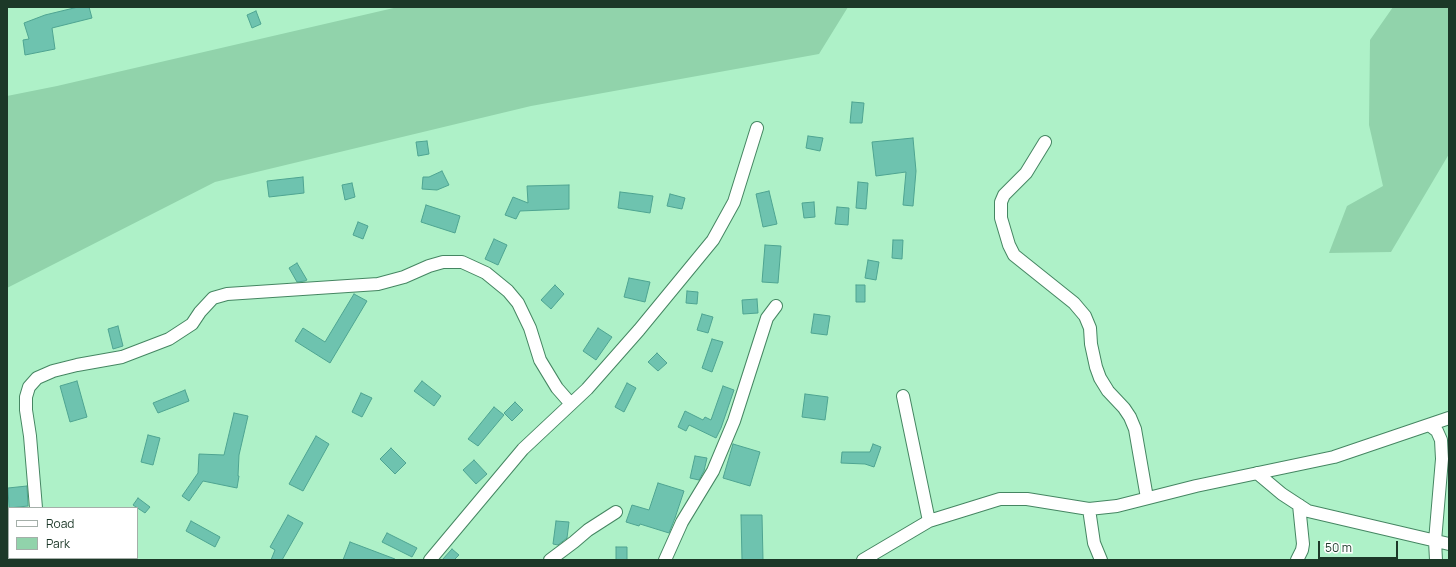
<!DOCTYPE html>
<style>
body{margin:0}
#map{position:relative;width:1456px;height:567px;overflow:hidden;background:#aef1c8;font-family:Manrope,sans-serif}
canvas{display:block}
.frame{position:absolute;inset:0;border:8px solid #1c3828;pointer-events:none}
.legend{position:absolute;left:8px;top:507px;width:130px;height:52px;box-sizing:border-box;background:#fff;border:1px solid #a4afa9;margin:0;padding:5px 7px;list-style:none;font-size:12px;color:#1c3828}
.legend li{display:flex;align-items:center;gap:8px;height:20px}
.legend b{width:20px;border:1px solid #a4afa9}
.scale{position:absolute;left:1318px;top:541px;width:80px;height:18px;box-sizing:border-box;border:2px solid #1c3828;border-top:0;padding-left:5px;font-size:12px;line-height:14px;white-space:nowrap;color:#1c3828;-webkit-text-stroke:3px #fff;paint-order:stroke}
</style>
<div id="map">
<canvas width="1456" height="567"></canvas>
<div class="frame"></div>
<ul class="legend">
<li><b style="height:5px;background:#fff"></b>Road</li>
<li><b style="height:11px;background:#91d3ab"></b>Park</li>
</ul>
<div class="scale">50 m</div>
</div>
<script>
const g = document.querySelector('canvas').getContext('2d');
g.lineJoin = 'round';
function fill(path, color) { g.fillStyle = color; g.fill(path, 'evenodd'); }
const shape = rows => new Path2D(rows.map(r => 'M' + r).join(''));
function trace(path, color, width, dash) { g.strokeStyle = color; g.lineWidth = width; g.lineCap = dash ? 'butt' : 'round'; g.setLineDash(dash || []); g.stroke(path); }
const green = shape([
 [398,7,848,7,819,54,531,106,215,182,7,288,7,96,57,86],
 [1393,7,1449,7,1449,154,1391,252,1329,253,1347,206,1383,186,1369,125,1370,40]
]);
const building = shape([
 [78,7,89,7,92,18,52,28,55,49,25,55,23,40,29,39,24,23,45,15,78,7],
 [256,11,261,24,252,28,247,15,256,11],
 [852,102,864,103,862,123,850,123,852,102],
 [808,136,823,138,820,151,806,148,808,136],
 [913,138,916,171,913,206,903,205,906,172,876,176,872,142,913,138],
 [427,141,429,154,418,156,416,142,427,141],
 [442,171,449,185,437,190,422,189,423,177,429,177,442,171],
 [303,177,304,193,269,197,267,181,303,177],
 [858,182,868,183,866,209,856,208,858,182],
 [352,183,355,197,345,200,342,185,352,183],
 [569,185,569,209,520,211,516,219,505,215,513,197,528,203,527,186,569,185],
 [769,191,777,224,763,227,756,194,769,191],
 [620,192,653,196,650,213,618,208,620,192],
 [670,194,685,198,682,209,667,206,670,194],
 [814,202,815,217,804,218,802,203,814,202],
 [426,205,460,216,455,233,421,222,426,205],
 [837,207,849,208,848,225,835,224,837,207],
 [358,222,368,226,363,239,353,235,358,222],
 [494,239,507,245,498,265,485,259,494,239],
 [893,240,903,240,902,259,892,258,893,240],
 [765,245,781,246,778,283,762,282,765,245],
 [868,260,879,262,876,280,865,278,868,260],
 [297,263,307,280,305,281,297,282,289,268,297,263],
 [629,278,650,282,645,302,624,297,629,278],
 [555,285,564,294,551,309,541,300,555,285],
 [856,285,865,285,865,302,856,302,856,285],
 [687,291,698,292,697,304,686,303,687,291],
 [354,294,367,301,330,363,295,341,303,328,325,342,354,294],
 [757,299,758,313,743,314,742,300,757,299],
 [702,314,713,317,708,333,697,330,702,314],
 [814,314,830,316,827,335,811,333,814,314],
 [118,326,123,346,113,349,108,329,118,326],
 [598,328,612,337,596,360,583,351,598,328],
 [712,339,723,342,712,372,702,368,712,339],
 [657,353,667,363,658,371,648,362,657,353],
 [77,381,87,417,70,422,60,386,77,381],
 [422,381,441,396,434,406,414,391,422,381],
 [627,383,636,388,624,412,615,407,627,383],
 [723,386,734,390,721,428,716,438,689,425,686,431,678,427,685,411,703,420,705,417,711,420,723,386],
 [185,390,189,401,158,413,153,403,185,390],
 [361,393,372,398,362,417,352,412,361,393],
 [805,394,828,397,825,420,802,417,805,394],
 [515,402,523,410,512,421,504,413,515,402],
 [494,407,504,415,478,446,468,439,494,407],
 [234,413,248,416,239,455,238,476,239,476,237,488,203,481,189,501,182,496,198,473,199,454,224,455,234,413],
 [148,435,160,438,153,465,141,462,148,435],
 [316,436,329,444,303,491,289,484,316,436],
 [733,444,760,452,750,486,723,478,733,444],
 [873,444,881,447,874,467,865,464,841,463,842,452,870,452,873,444],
 [391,448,406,463,395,474,380,459,391,448],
 [695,456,707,458,704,471,699,480,690,478,695,456],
 [474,460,487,474,476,484,463,470,474,460],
 [658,483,684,491,675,518,669,533,640,524,639,526,626,522,632,505,649,510,658,483],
 [27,486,28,506,9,508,8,488,27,486],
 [138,498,150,507,145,513,133,505,138,498],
 [288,515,303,523,282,560,271,560,275,550,270,547,288,515],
 [741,515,762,515,763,560,742,560,741,515],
 [191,521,220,537,215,547,186,531,191,521],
 [556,521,569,522,567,538,558,545,553,544,556,521],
 [387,533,417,548,412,557,382,542,387,533],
 [350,542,395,559,395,560,343,560,350,542],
 [616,547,627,547,627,560,616,560,616,547],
 [452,549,459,555,454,560,442,560,452,549]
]);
const street = shape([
 [1045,142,1026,173,1004,195,1001,202,1001,218,1009,245,1014,255,1074,303,1085,316,1090,328,1091,344,1096,367,1100,378,1108,391,1124,408,1130,417,1135,429,1147,498],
 [903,396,929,521],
 [1429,425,1437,431,1441,440,1442,459,1435,541,1436,560],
 [1257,473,1282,494,1308,511,1449,544],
 [36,508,30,436,26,410,26,397,29,387,37,378,53,371,77,365,122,357,169,339,192,324,200,312,213,298,227,294,378,284,404,277,429,266,443,262,462,262,486,273,508,291,518,303,530,328,540,360,557,388,571,404],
 [1089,509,1094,543,1101,560],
 [7,529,9,529],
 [117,558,121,560],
 [430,560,523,449,587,389,639,330,713,240,734,202,757,128],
 [550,560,574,542,588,530,616,512],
 [665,560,682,522,713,471,734,421,767,318,776,306],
 [863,560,929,521,1000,499,1027,499,1089,509,1117,506,1196,486,1334,457,1449,418],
 [1297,560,1302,550,1303,544,1299,505]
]);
fill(green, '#91d3ab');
fill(building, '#6ec3af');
trace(building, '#4ea491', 1);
trace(street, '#458662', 14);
trace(street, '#fff', 12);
</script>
